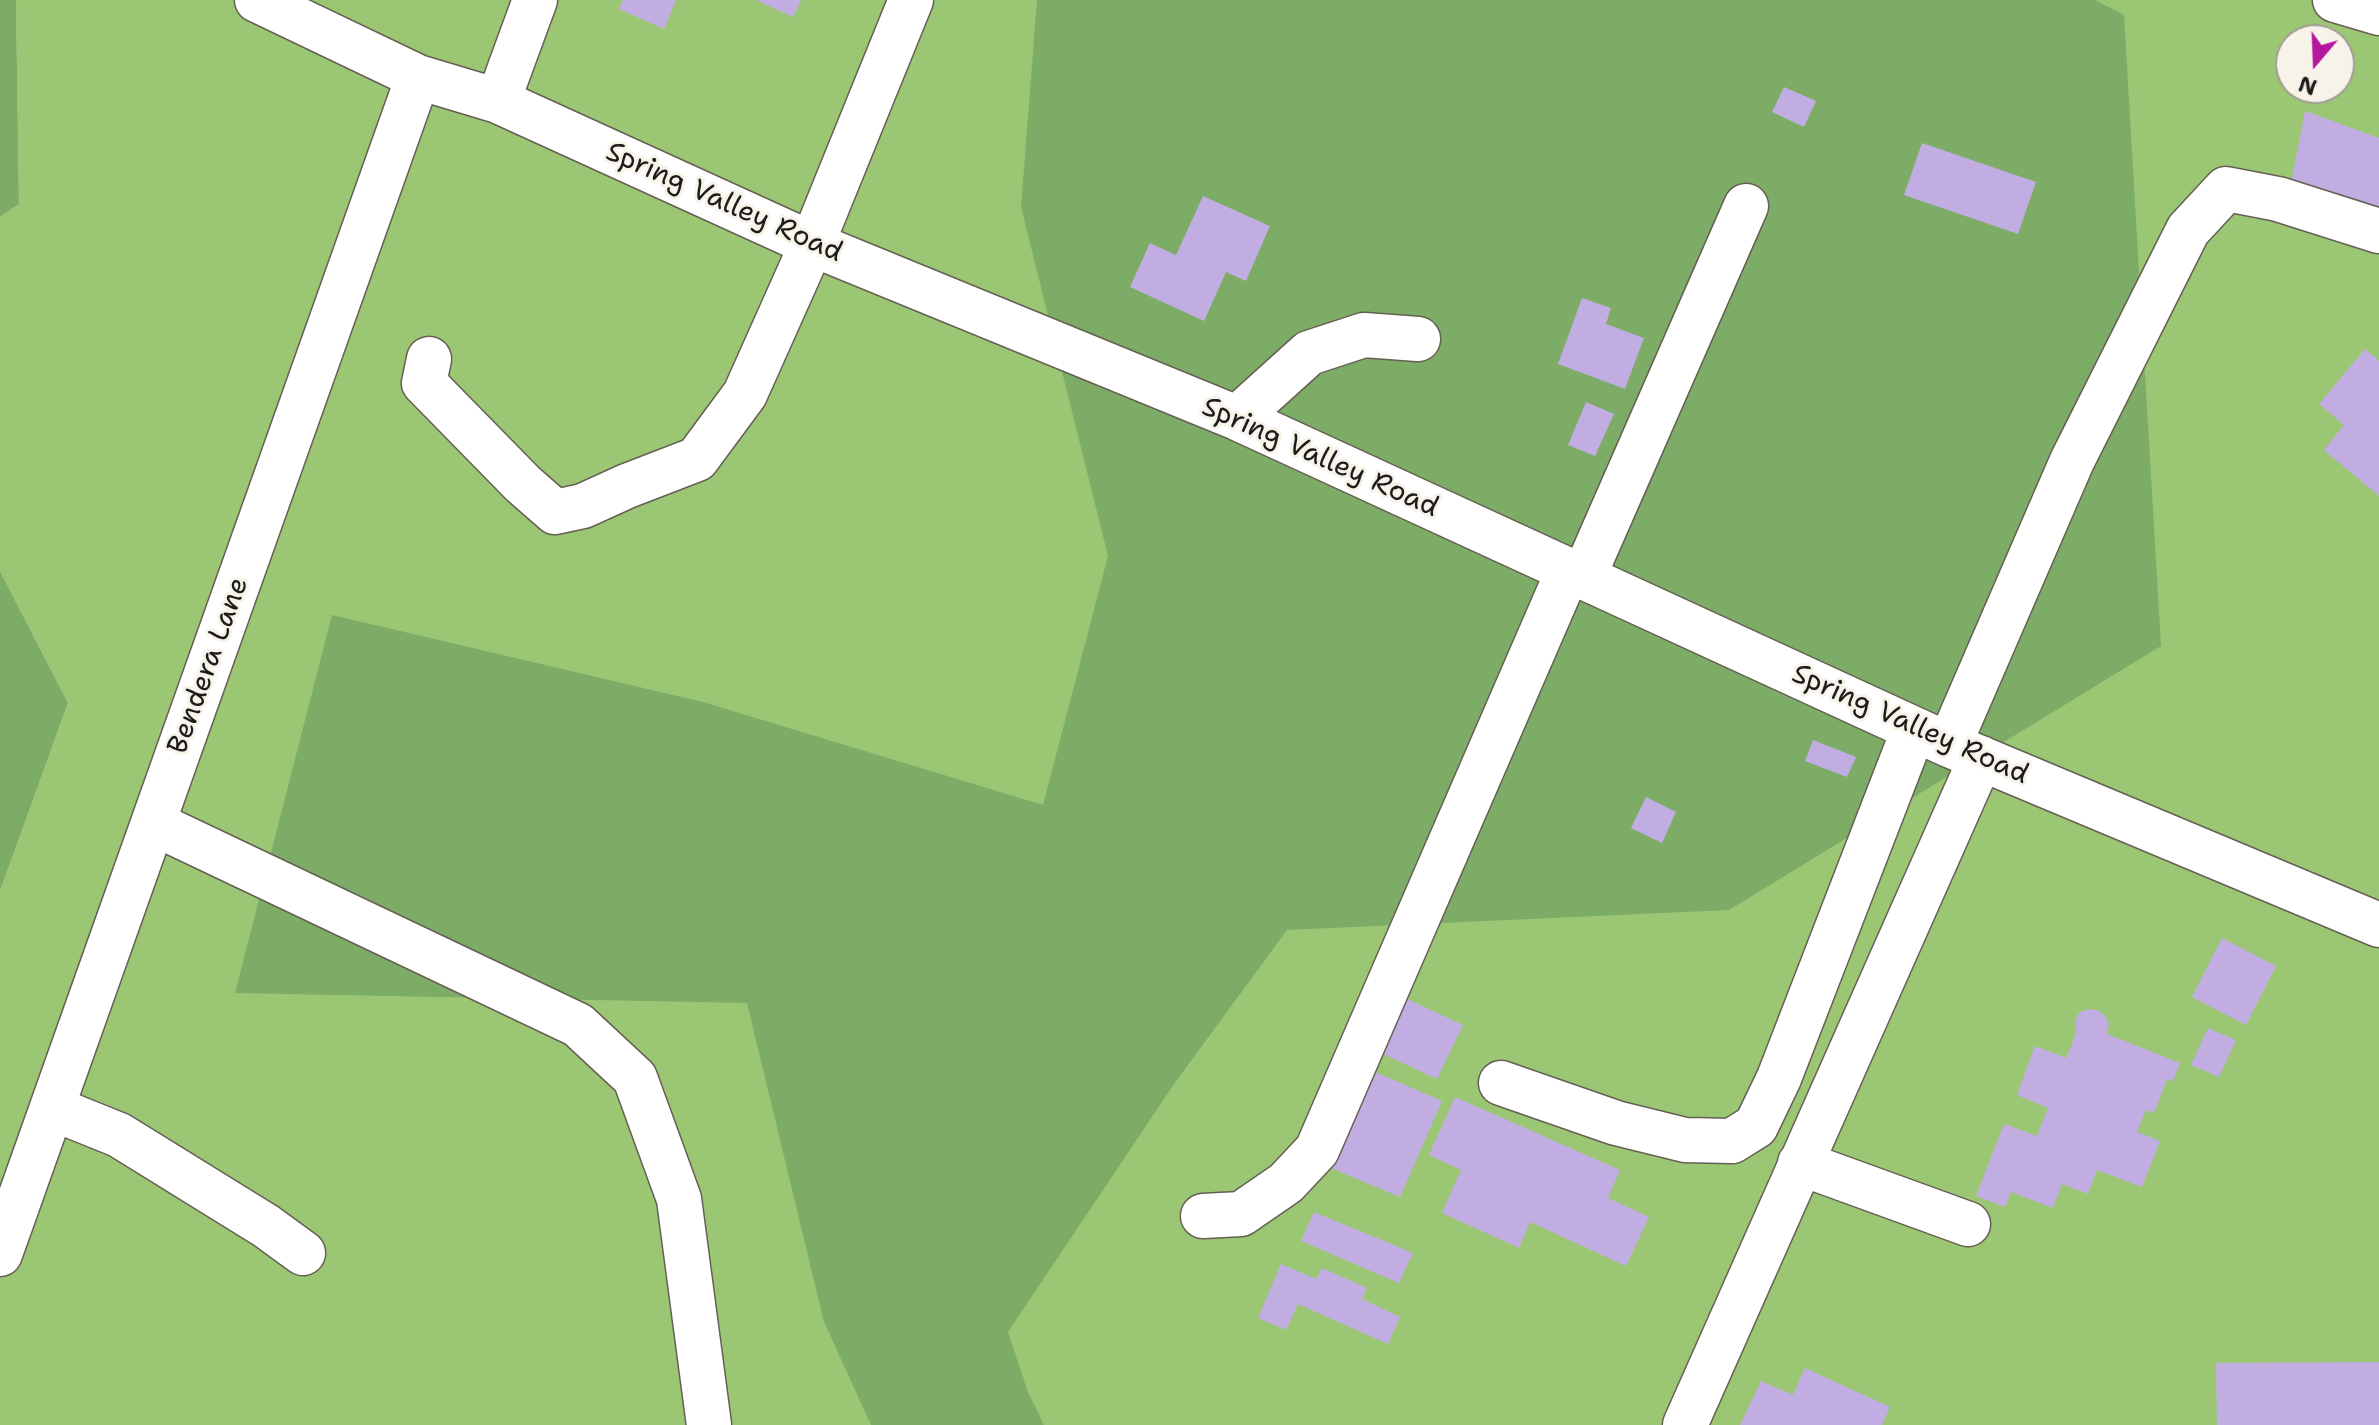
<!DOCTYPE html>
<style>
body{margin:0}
#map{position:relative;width:2379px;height:1425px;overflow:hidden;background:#f0dbb9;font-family:"Shantell Sans",sans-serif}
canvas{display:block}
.north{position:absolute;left:2275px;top:24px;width:80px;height:80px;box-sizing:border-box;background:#f7f3e8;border:2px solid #9f9d96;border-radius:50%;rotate:199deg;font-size:22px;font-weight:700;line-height:32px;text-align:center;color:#1c1c1c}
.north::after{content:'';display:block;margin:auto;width:28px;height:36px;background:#b5179e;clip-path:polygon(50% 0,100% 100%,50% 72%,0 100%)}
</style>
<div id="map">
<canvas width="2379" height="1425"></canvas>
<div class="north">N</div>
</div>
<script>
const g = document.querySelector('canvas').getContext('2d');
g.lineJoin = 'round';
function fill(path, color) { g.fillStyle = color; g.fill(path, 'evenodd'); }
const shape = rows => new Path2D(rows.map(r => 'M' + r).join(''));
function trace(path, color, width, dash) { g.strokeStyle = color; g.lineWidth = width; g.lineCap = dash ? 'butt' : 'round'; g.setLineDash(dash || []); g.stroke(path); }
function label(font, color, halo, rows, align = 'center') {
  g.font = font + ' "Shantell Sans",sans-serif'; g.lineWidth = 6; g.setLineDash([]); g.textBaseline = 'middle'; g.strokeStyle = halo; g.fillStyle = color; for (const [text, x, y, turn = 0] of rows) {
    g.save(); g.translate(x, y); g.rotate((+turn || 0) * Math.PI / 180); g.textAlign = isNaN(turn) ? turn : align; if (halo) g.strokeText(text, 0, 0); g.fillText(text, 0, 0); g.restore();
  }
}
const green = shape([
 [16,0,2379,0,2379,1425,0,1425,0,891,68,703,0,571,0,217,19,204],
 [2291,40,2339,40,2339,88,2291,88]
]);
const forest = shape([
 [0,0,16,0,19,204,0,217],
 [1037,0,2095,0,2124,15,2161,646,1729,910,1287,930,1174,1084,1008,1332,1028,1392,1044,1425,871,1425,824,1322,747,1003,235,993,332,615,703,702,1043,805,1108,556,1021,207],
 [0,571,68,703,0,891]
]);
const building = shape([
 [623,0,676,0,664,29,619,9],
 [756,0,801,0,793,17],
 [1784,87,1816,101,1804,127,1772,112],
 [2305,111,2379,138,2379,215,2291,184],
 [1922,143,2036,182,2018,234,1904,195],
 [1203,196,1270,226,1246,281,1226,272,1204,321,1130,287,1150,243,1176,255],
 [1582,298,1611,308,1606,324,1644,338,1625,389,1558,364],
 [2365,349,2379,361,2379,496,2324,450,2344,425,2319,404],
 [1586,402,1614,414,1595,456,1568,445],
 [1813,740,1856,757,1847,777,1805,761],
 [1646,797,1676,812,1662,843,1631,828],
 [2222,938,2276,966,2246,1025,2192,997],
 [1403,997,1463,1025,1437,1079,1377,1051],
 [2089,1009,2098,1010,2105,1016,2109,1024,2107,1034,2180,1063,2173,1081,2167,1079,2154,1113,2146,1110,2137,1132,2160,1141,2142,1187,2097,1170,2088,1194,2062,1184,2053,1208,2011,1192,2005,1207,1976,1196,2004,1124,2037,1136,2048,1108,2017,1095,2035,1046,2066,1058,2076,1034,2075,1020,2080,1012],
 [2208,1028,2236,1040,2219,1077,2191,1065],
 [1373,1071,1442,1101,1400,1197,1331,1168],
 [1455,1097,1620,1170,1608,1198,1649,1217,1626,1266,1530,1222,1519,1248,1442,1213,1461,1170,1429,1155],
 [1314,1212,1413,1253,1399,1283,1301,1241],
 [1281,1264,1316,1279,1322,1268,1367,1288,1362,1299,1400,1317,1388,1344,1298,1304,1286,1330,1258,1318],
 [2379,1362,2379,1425,2217,1425,2216,1363],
 [1805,1368,1890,1407,1882,1425,1740,1425,1761,1381,1793,1395]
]);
const minor = shape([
 [257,0,418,77,498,101,812,244,1237,418,1949,745,2379,925],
 [2335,0,2379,13],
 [498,101,535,0],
 [429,359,424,383,523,484,555,512,583,506,627,486,697,459,745,394,812,244,911,0],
 [1237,418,1309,353,1364,335,1418,339],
 [1583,578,1746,206],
 [1949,745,2072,461,2188,230,2226,189,2278,199,2379,231],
 [153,823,578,1025,635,1078,679,1199,709,1425],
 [1501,1083,1616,1123,1685,1140,1732,1141,1756,1126,1779,1078,1914,729],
 [52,1108,119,1135,266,1226,303,1253],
 [1800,1163,1968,1224],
 [1203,1216,1241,1214,1286,1183,1317,1150,1568,571],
 [0,1254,418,77],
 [1685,1425,1981,758]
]);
const streetNames = [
 ["Spring Valley Road",724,203,24],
 ["Spring Valley Road",1320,458,24],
 ["Bendera Lane",209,666,-70],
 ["Spring Valley Road",1910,725,24]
];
fill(green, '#9bc775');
fill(forest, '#7cac66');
fill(building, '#c2ade2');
trace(minor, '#665f53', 47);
trace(minor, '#fff', 44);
label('28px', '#1c1c1c', '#f7f3e8', streetNames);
</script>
